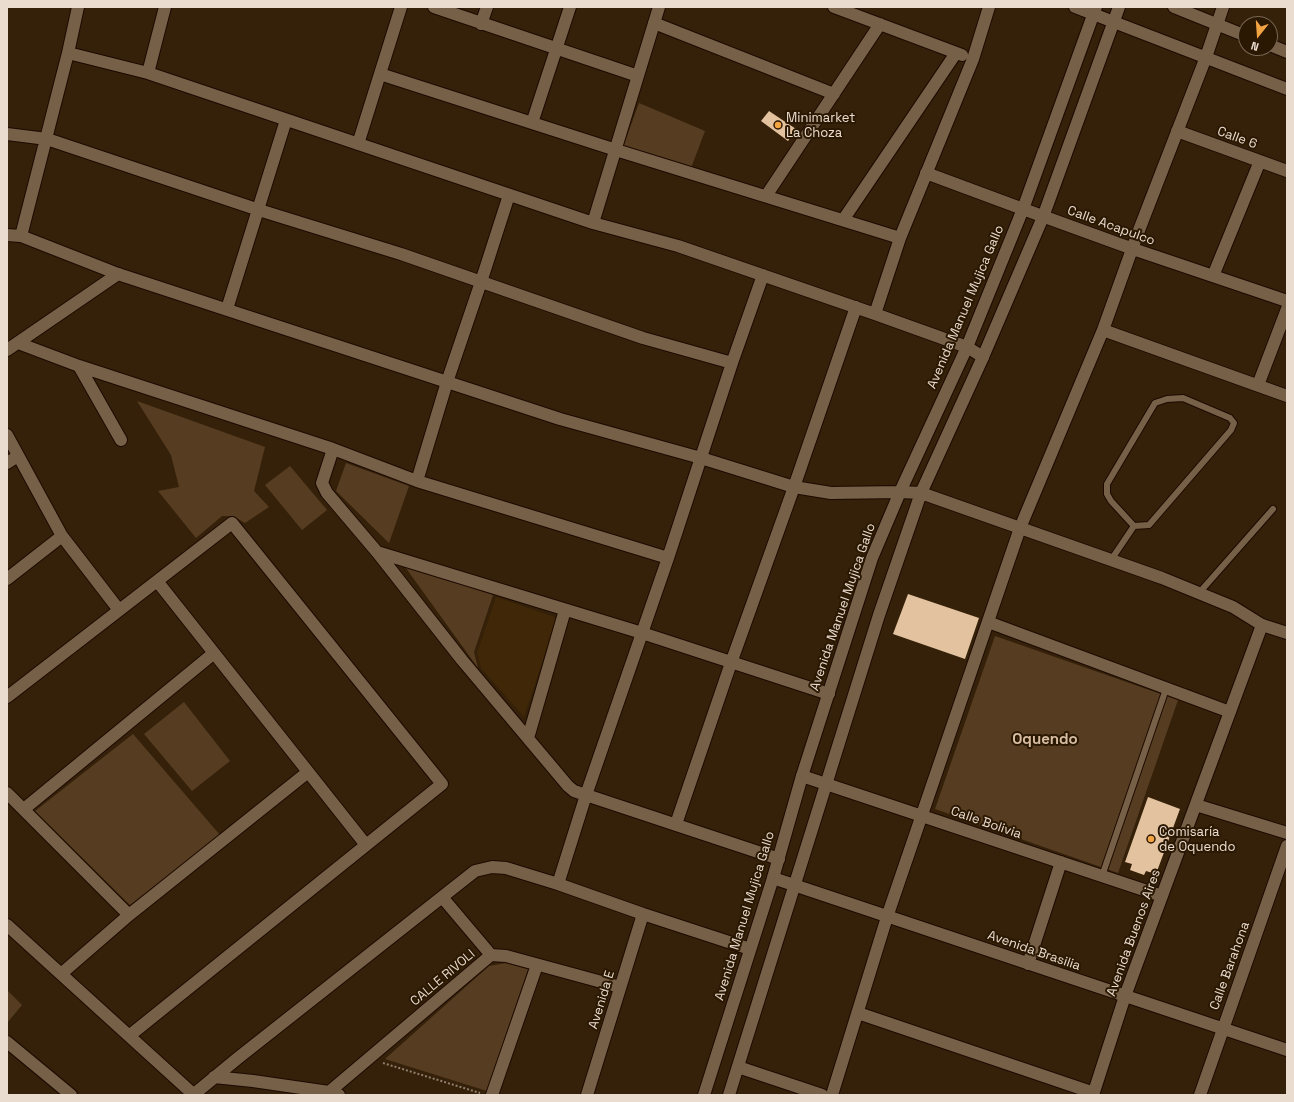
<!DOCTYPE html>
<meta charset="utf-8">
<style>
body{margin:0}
#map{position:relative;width:1294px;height:1102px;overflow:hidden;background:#35210a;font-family:"Space Grotesk",sans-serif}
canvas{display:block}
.frame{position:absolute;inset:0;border:8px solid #eadccf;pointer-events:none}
.north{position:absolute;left:1238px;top:16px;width:40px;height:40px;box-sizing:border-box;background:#2b1802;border:1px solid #776654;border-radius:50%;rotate:197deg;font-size:11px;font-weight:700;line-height:16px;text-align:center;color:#eadccf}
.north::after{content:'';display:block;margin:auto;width:14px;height:18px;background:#f3a442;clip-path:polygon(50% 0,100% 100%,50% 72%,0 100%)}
</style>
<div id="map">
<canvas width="1294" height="1102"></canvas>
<div class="frame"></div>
<div class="north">N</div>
</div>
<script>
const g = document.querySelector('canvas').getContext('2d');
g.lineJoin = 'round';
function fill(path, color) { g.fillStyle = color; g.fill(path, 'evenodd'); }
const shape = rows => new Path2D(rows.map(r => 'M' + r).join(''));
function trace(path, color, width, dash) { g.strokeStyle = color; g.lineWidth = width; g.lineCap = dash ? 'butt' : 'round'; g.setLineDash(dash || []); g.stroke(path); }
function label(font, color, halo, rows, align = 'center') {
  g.font = font + ' "Space Grotesk",sans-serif'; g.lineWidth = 4; g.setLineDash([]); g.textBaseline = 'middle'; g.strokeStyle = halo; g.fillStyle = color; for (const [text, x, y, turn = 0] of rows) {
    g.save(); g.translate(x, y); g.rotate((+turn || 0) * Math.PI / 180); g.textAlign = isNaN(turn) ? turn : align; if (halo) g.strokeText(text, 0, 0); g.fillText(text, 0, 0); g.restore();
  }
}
const built = shape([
 [496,597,557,618,524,717,481,668,477,653]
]);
const green = shape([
 [639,103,705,131,691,168,623,147],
 [137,401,265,447,254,491,269,507,245,523,233,516,222,516,196,538,158,491,179,487,171,455],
 [346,463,409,486,389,543,336,491],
 [290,466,327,510,302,530,265,485],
 [403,564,493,595,474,652,478,668],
 [995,636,1178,700,1118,873,935,809],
 [184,702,230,761,192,791,144,734],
 [133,734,220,835,130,905,35,811],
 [506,963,528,969,487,1091,385,1059,489,966],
 [7,990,22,1005,7,1023]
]);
const building = shape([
 [769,111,796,129,788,141,761,121],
 [908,594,979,618,965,659,893,634],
 [1148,797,1180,809,1156,874,1146,871,1144,875,1130,870,1132,864,1125,862]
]);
const path = shape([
 [383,1063,480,1093]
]);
const lane = shape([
 [1111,560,1134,526,1149,525,1231,430,1234,423,1230,418,1183,398,1167,399,1155,403,1107,484,1107,494,1111,501,1134,526],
 [1199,593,1273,509],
 [1102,876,1166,689]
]);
const street = shape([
 [434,7,638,76],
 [834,7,962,55],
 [1075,7,1287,89],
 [1174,7,1246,36],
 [654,23,834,94],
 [481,24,487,7],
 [1270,45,1287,52],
 [68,53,148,73,593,223,678,246,875,314,967,347,983,357],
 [148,73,165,7],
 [380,74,616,150,900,238],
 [532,123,570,7],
 [1177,131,1287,171],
 [7,134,47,139,259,210,401,254,643,338,732,363],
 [358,144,401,7],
 [926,173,1023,209,1133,249,1287,301],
 [766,196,880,24],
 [843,220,956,53],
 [593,223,659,7],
 [21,236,68,53,78,7],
 [1213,276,1260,161],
 [227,309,286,120],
 [875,314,900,238,973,59,989,7],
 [1103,330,1287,396],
 [18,343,79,366,333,449,417,481,668,558],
 [7,350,118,274],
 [79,366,121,440],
 [1258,385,1287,309],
 [7,435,62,536,119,610],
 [333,449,322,483,327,493,377,552,462,660,568,786,574,791,779,859],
 [7,463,18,456],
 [417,481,447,382,481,282,509,195],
 [377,552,642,633,829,694],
 [7,579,62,536],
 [157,581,366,845],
 [988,622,1230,712],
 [7,697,232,523,442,784,129,1036],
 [528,738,565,610],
 [802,776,1162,896],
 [7,793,129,915],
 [1196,805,1287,833],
 [24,809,214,653],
 [676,824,731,663,794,487,856,307],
 [773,878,1287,1050],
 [558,884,586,795,668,558,732,363,763,275],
 [442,897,491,955],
 [7,925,193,1094],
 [1028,964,1061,862],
 [61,974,129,915,308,772],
 [858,1013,1094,1093],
 [7,1042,71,1095],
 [738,1067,822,1095],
 [214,1077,253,1081,329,1092,339,1095],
 [329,1092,491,955,506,956,620,987],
 [193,1095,238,1058,475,871,492,867,506,868,558,884,643,914,750,949],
 [492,1095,537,965],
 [587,1095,643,914],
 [832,1095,887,917,1020,528,1103,330,1136,238,1206,57,1223,7],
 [1093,1095,1125,996,1262,625],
 [1200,1095,1287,846]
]);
const secondary = shape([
 [7,235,21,236,118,274,560,419,701,458,794,487,831,493,900,492,921,493,1162,578,1233,607,1262,625,1287,633],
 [704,1095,773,878,802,776,872,558,900,492,967,347,1023,209,1096,7],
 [729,1095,879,615,921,493,983,357,1043,217,1119,7]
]);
const markers = [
 [778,125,4,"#f3a442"],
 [1151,839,4,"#f3a442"]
];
const poiNames = [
 ["Minimarket",786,118],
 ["La Choza",786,133],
 ["Comisaría",1159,832],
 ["de Oquendo",1159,847]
];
const streetNames = [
 ["Calle 6",1237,138,20],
 ["Calle Acapulco",1111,226,20],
 ["Avenida Manuel Mujica Gallo",966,307,-67],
 ["Avenida Manuel Mujica Gallo",843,607,-71],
 ["Calle Bolivia",986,823,19],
 ["Avenida Manuel Mujica Gallo",745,916,-73],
 ["Avenida Buenos Aires",1134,933,-70],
 ["Avenida Brasilia",1034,951,19],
 ["Calle Barahona",1230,966,-70],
 ["CALLE RIVOLI",443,978,-40],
 ["Avenida E",602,1000,-73]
];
const quarterNames = [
 ["Oquendo",1045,740]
];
fill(built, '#3f2707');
fill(green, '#563d21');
fill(building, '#e3c29f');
trace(lane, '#1c0a00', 8);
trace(street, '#1c0a00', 14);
trace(secondary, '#1c0a00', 14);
trace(path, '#907f6d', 2, [2, 2]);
trace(lane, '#776048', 6);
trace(street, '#776048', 12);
trace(secondary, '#776048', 12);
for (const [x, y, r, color] of markers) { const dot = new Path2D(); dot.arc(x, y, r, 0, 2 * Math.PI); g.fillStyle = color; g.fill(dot); trace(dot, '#2b1802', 1.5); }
label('13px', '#eadccf', '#2b1802', poiNames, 'left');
label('13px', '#eadccf', '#2b1802', streetNames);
label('bold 15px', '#d6bca1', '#2b1802', quarterNames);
</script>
